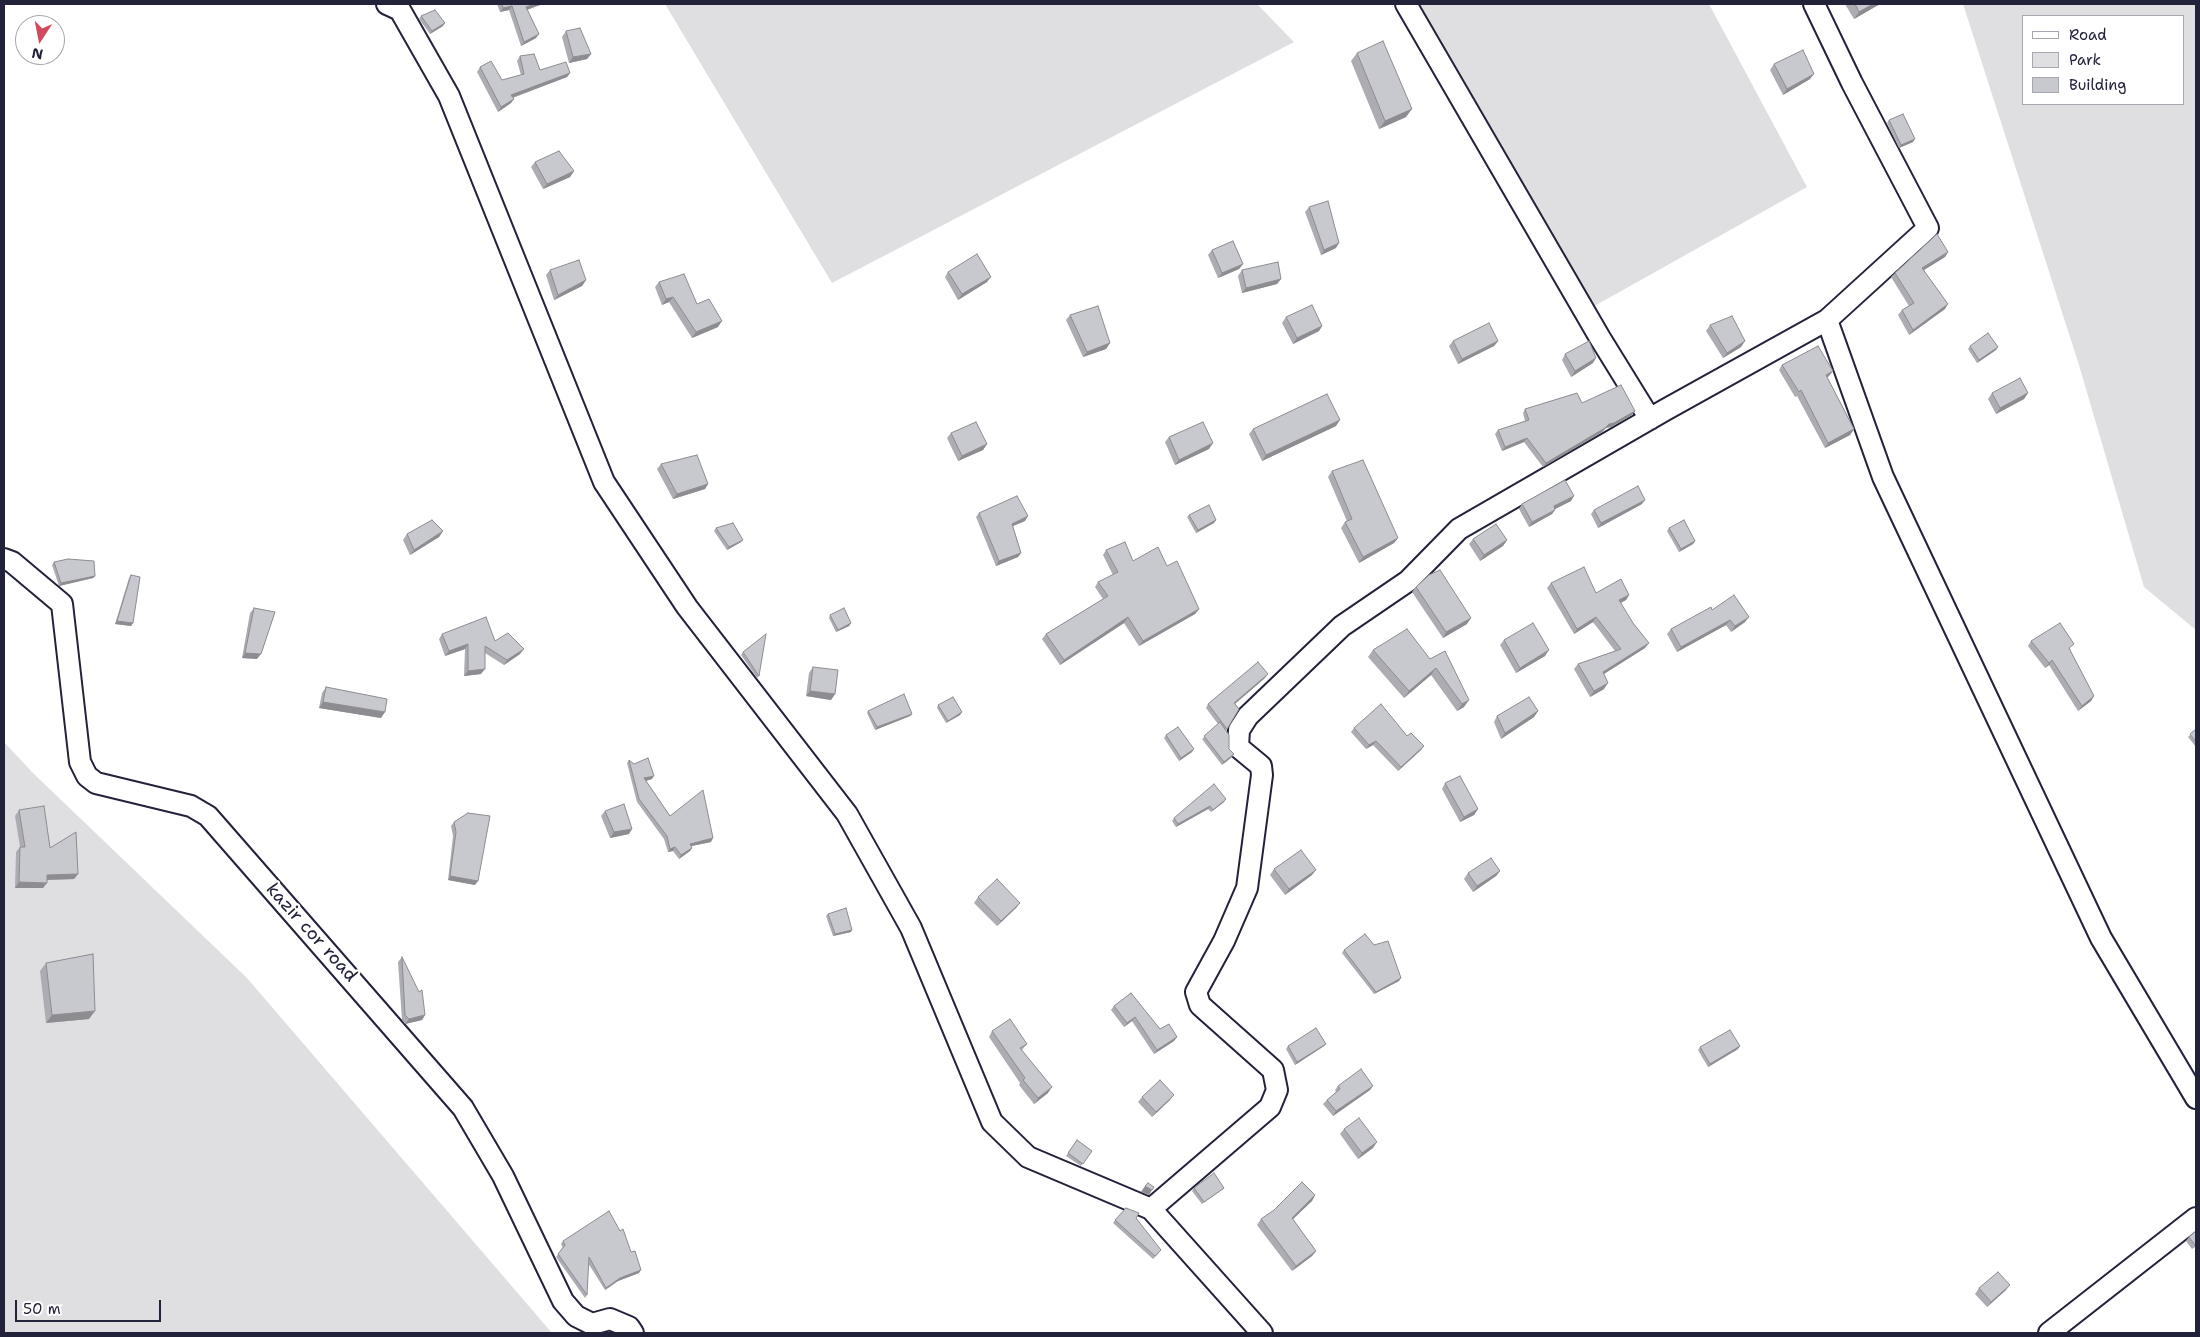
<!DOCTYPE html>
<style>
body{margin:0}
#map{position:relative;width:2200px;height:1337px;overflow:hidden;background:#fff;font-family:"Shantell Sans",sans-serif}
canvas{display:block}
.frame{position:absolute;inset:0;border:5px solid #22223b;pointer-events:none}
.legend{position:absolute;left:2022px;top:15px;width:162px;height:90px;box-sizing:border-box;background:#fff;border:1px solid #a7a7b1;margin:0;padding:6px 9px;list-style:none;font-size:15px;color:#22223b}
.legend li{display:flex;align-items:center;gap:10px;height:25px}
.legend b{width:25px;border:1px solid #a7a7b1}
.north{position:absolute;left:15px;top:15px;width:50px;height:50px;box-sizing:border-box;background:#fff;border:1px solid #a7a7b1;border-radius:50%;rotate:191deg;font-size:14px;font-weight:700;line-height:20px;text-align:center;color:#22223b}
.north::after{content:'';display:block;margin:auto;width:18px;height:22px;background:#d1495b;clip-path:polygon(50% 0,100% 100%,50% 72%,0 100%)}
.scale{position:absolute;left:15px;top:1300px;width:146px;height:22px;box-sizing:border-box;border:2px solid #22223b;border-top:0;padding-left:6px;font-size:15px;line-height:18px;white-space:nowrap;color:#22223b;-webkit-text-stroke:4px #fff;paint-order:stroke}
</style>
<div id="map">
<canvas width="2200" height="1337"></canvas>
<div class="frame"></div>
<ul class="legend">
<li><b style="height:6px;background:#fff"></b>Road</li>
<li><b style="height:14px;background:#dfdfe2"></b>Park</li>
<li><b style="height:14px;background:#c8c8cf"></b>Building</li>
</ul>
<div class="north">N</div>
<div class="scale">50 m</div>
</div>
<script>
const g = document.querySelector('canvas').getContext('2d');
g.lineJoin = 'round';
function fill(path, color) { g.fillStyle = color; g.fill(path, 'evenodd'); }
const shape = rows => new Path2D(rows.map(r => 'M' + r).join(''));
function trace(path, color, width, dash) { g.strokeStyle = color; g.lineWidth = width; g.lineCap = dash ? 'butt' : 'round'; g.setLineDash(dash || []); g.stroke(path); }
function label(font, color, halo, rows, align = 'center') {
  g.font = font + ' "Shantell Sans",sans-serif'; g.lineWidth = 4.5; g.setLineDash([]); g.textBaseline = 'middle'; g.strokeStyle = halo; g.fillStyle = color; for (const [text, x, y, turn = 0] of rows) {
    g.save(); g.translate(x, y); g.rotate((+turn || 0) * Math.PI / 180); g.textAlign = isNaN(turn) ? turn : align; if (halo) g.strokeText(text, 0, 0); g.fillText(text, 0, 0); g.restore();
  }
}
const green = shape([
 [665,4,1257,4,1294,42,832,283],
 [1413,4,1709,4,1807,187,1589,309],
 [1963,4,2196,4,2196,630,2144,587,2079,365],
 [2024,16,2184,16,2184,104,2024,104],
 [4,742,34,774,247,978,552,1333,4,1333]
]);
const street = shape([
 [387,4,400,10,449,96,604,482,687,607,847,814,911,928,992,1122,1028,1157,1151,1209,1262,1333],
 [1406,4,1600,338,1650,419],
 [1814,4,1852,83,1928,228,1827,320,1883,477,2101,938,2196,1098],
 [4,559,12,562,62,604,80,762,87,776,96,783,191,806,208,816,463,1108,503,1176,563,1301,576,1316,592,1324,610,1319,629,1327,633,1333],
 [1151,1209,1270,1107,1277,1090,1273,1070,1200,1005,1196,992,1224,941,1247,888,1262,775,1261,766,1238,747,1239,730,1248,716,1342,626,1408,581,1459,529,1665,410,1827,320],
 [2049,1333,2196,1218]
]);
const wall = shape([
 [497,4,543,4,527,9,536,38,521,46,509,10,500,12],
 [1845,4,1880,4,1854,19],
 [421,16,443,26,430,34,419,19],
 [566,31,591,54,587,59,569,63,562,37],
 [1357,53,1406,117,1379,129,1351,61],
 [520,56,540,70,570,73,567,77,513,98,511,103,498,112,477,72,480,67,502,80,521,75,517,61],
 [1774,64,1810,79,1783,95,1770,70],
 [1889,120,1913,142,1899,148,1887,123],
 [535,162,574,171,570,177,543,189,531,167],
 [1309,207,1336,248,1321,255,1305,212],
 [1212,250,1243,264,1239,269,1218,278,1208,255],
 [1948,252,1945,257,1924,270,1945,309,1909,335,1898,315,1902,310,1909,306,1891,277,1895,273],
 [550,270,586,280,582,286,554,300,546,275],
 [1242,270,1281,279,1277,284,1242,293,1238,276],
 [948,272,987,282,958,300,945,277],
 [659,282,697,304,718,327,692,338,669,302,662,305,655,287],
 [1070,315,1110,343,1106,349,1083,357,1066,320],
 [1286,317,1322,326,1319,331,1293,344,1282,323],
 [1710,325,1741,347,1723,358,1706,331],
 [1453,341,1498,341,1494,346,1458,364,1449,346],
 [1970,346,1996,350,1977,363,1968,349],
 [1565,354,1593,363,1571,377,1562,360],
 [1782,365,1829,376,1827,377,1854,429,1850,435,1825,448,1797,396,1795,397,1779,370],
 [1992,393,2028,393,2024,399,1996,414,1988,399],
 [1582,403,1632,415,1611,427,1606,428,1602,432,1543,467,1524,442,1502,451,1495,434,1498,430,1525,421,1523,413,1525,409],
 [1336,426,1262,461,1249,434,1253,429],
 [951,433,987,444,983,450,958,461,947,438],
 [1169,437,1209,449,1175,465,1165,442],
 [661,464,708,484,705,489,673,499,657,469],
 [1332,471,1398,538,1394,543,1359,563,1341,528,1345,522,1347,521,1328,477],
 [1571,501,1555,509,1552,514,1529,527,1519,509,1522,504],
 [1642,504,1598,528,1591,514,1594,510],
 [979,513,1025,521,1013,526,1021,553,1018,557,996,566,976,517],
 [1189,515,1216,520,1214,523,1196,533,1187,517],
 [716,528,741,542,727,550,714,531],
 [1669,528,1695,541,1693,544,1679,552,1667,531],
 [443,531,439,537,410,555,403,540,407,534],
 [1473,539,1507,540,1503,546,1480,561,1469,544],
 [1106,550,1133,561,1167,566,1199,609,1195,614,1139,646,1124,623,1060,665,1042,639,1046,634,1103,599,1095,587,1098,582,1113,575,1103,555],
 [54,562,95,576,93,578,59,586,52,565],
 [131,575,133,623,131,626,115,624,129,578],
 [1551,583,1596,593,1629,595,1626,600,1620,603,1645,648,1604,674,1604,689,1590,697,1574,669,1578,664,1615,651,1593,622,1574,634,1547,588],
 [1416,587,1467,624,1443,638,1412,592],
 [254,608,257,659,242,658,250,613],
 [1712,610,1745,622,1731,632,1726,625,1677,652,1667,634,1671,629],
 [830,615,851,623,849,626,836,632,829,618],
 [442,634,495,641,520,654,504,665,485,653,481,674,464,676,465,649,445,656,439,639],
 [1504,640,1545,656,1516,673,1500,645],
 [2031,641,2071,649,2070,650,2094,696,2091,701,2078,711,2049,665,2045,668,2028,646],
 [1373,650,1430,659,1445,651,1464,707,1457,711,1431,675,1404,698,1368,657],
 [743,652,759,676,757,678,741,655],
 [813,667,835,694,831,700,806,696,809,673],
 [1265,678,1235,704,1239,709,1226,731,1229,749,1234,754,1232,757,1222,765,1202,739,1218,724,1206,708,1208,704],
 [326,687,381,718,319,708,322,693],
 [938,705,962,712,960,715,946,723,937,708],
 [868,711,912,714,910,716,875,730,867,713],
 [1538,711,1534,717,1501,739,1494,722,1497,716],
 [1354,728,1407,736,1421,750,1398,771,1373,745,1366,749,1351,732],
 [2196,729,2196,747,2188,737],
 [1166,735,1192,752,1179,761,1164,738],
 [629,760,652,779,646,781,670,816,711,842,691,846,692,848,690,851,679,859,673,851,668,852,664,839,637,802,627,763],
 [1445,783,1478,809,1474,815,1460,822,1442,789],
 [1224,802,1211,812,1208,809,1176,827,1172,821,1174,818],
 [19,810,50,848,78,874,74,879,47,880,43,888,15,888,16,852,20,847,15,816],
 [605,811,629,834,610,838,601,816],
 [454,822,475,885,448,880,453,836,451,826],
 [1274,869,1312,875,1285,895,1270,875],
 [1500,871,1496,876,1473,892,1464,879,1468,873],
 [978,897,1020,903,1016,908,997,926,974,903],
 [828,914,851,932,833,936,826,916],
 [1344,950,1399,981,1374,994,1342,953],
 [402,957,425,1015,422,1020,405,1024,402,1020,398,962],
 [46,963,89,1019,46,1023,40,971],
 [1114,1006,1160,1029,1177,1037,1174,1041,1154,1054,1132,1021,1124,1027,1111,1010],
 [992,1031,1027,1044,1022,1050,1048,1093,1034,1104,1019,1085,1020,1083,989,1037],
 [1288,1046,1324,1046,1295,1065,1286,1049],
 [1700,1047,1738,1049,1708,1067,1698,1050],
 [1338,1086,1370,1090,1333,1116,1323,1104,1327,1100,1336,1092,1335,1090],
 [1142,1097,1170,1100,1152,1117,1138,1102],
 [1344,1129,1373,1148,1358,1159,1340,1134],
 [1077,1140,1092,1151,1081,1166,1066,1156],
 [1194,1188,1224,1188,1222,1190,1202,1204,1192,1191],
 [1315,1195,1312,1201,1292,1219,1316,1251,1312,1256,1292,1271,1257,1225,1261,1219],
 [1136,1218,1159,1253,1153,1259,1113,1223,1115,1220],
 [2196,1231,2196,1248,2195,1247,2192,1249,2186,1241,2189,1237],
 [563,1241,639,1273,618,1281,605,1290,588,1263,587,1295,585,1298,556,1257,563,1248,561,1244],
 [1979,1288,2006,1290,1987,1307,1975,1294]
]);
const shadedWall = shape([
 [535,4,543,4,524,11,526,7],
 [1873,4,1880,4,1854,19,1859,12],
 [512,6,509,10,500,12,503,8],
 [445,23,443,26,430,34,432,31],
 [539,34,536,38,521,46,524,42],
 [591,54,587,59,569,63,573,57],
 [570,73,567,77,508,99,511,95],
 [1814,74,1810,79,1783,95,1787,89],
 [514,99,511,103,498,112,501,107],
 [1412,109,1406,117,1379,129,1385,121],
 [1915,139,1913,142,1899,148,1901,145],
 [574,171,570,177,543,189,547,184],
 [1339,243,1336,248,1321,255,1324,250],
 [1948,252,1945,257,1919,273,1922,268],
 [1243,264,1239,269,1218,278,1222,273],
 [991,277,987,282,958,300,962,294],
 [1281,279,1277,284,1242,293,1246,288],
 [586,280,582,286,554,300,558,295],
 [673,297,669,302,662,305,666,299],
 [1948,304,1945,309,1909,335,1913,330],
 [722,321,718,327,692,338,696,332],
 [1322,326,1319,331,1293,344,1297,338],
 [1498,341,1494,346,1458,364,1462,359],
 [1745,341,1741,347,1723,358,1727,353],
 [1110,343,1106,349,1083,357,1087,352],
 [1998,347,1996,350,1977,363,1979,360],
 [1596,358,1593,363,1571,377,1575,371],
 [1833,371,1829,376,1822,381,1826,375],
 [2028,393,2024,399,1996,414,2000,408],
 [1635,411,1632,415,1611,427,1606,428,1602,432,1543,467,1546,463,1609,424],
 [1340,420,1336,426,1262,461,1266,455],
 [1854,429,1850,435,1825,448,1828,443],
 [1527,438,1524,442,1502,451,1505,447],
 [1213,443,1209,449,1175,465,1179,460],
 [987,444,983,450,958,461,962,456],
 [708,484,705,489,673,499,677,494],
 [1574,496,1571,501,1551,511,1554,506],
 [1645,500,1642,504,1598,528,1601,523],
 [1555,510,1552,514,1529,527,1532,522],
 [1028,516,1025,521,1008,528,1012,524],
 [1216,520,1214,523,1196,533,1198,530],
 [443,531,439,537,410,555,414,550],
 [1398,538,1394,543,1359,563,1363,557],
 [743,540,741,542,727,550,729,547],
 [1507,540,1503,546,1480,561,1484,555],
 [1695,541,1693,544,1679,552,1681,549],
 [1021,553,1018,557,996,566,999,561],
 [95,576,93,578,59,586,61,583],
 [1629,595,1626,600,1615,606,1619,600],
 [1199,609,1195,614,1139,646,1143,641],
 [1128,617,1124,623,1060,665,1064,660],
 [1596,617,1593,622,1574,634,1577,629],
 [1749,617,1745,622,1731,632,1735,626],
 [1471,618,1467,624,1443,638,1446,632],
 [1730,620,1726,625,1677,652,1681,647],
 [117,621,133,623,131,626,115,624],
 [851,623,849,626,836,632,838,630],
 [1649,643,1645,648,1599,677,1603,672],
 [468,644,465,649,445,656,449,651],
 [524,649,520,654,504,665,507,660],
 [1549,650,1545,656,1516,673,1520,668],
 [245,653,261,654,257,659,242,658],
 [2052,660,2049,665,2045,668,2049,663],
 [1436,668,1431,675,1404,698,1409,691],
 [485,669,481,674,464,676,468,671],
 [1268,674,1265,678,1231,707,1234,703],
 [1608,683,1604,689,1590,697,1594,691],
 [810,691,835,694,831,700,806,696],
 [2094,696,2091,701,2078,711,2082,706],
 [1469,700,1464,707,1457,711,1462,704],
 [323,702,385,712,381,718,319,708],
 [1538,711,1534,717,1501,739,1505,733],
 [962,712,960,715,946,723,948,721],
 [912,714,910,716,875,730,877,727],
 [1376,741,1373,745,1366,749,1369,745],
 [1424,746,1421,750,1398,771,1401,767],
 [1194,749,1192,752,1179,761,1181,758],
 [1234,754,1232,757,1222,765,1224,762],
 [654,776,652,779,642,782,644,778],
 [1226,799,1224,802,1211,812,1213,810],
 [1210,806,1208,809,1176,827,1178,824],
 [1478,809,1474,815,1460,822,1464,817],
 [632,829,629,834,610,838,614,832],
 [713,838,711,842,687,847,690,844],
 [675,847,673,851,668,852,670,849],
 [692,848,690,851,679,859,681,855],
 [1316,870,1312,875,1285,895,1289,889],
 [1500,871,1496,876,1473,892,1477,886],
 [78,874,74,879,43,880,47,875],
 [450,876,478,881,475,885,448,880],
 [19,882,47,883,43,888,15,888],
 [1020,903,1016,908,997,926,1001,921],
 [852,930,851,932,833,936,835,934],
 [1401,978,1399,981,1374,994,1376,992],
 [95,1011,89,1019,46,1023,52,1015],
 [425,1015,422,1020,405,1024,409,1019],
 [1135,1017,1132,1021,1124,1027,1127,1023],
 [1177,1037,1174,1041,1154,1054,1157,1050],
 [1326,1044,1324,1046,1295,1065,1297,1062],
 [1740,1046,1738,1049,1708,1067,1710,1064],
 [1373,1086,1370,1090,1333,1116,1336,1111],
 [1052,1087,1048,1093,1034,1104,1038,1098],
 [1174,1095,1170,1100,1152,1117,1156,1112],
 [1377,1142,1373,1148,1358,1159,1362,1153],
 [1145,1186,1152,1190,1149,1195,1141,1192],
 [1315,1195,1312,1201,1288,1224,1292,1218],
 [1316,1251,1312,1256,1292,1271,1296,1266],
 [641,1270,639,1273,618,1281,605,1290,606,1288,620,1278],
 [2010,1285,2006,1290,1987,1307,1991,1302]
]);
const building = shape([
 [502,4,535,4,526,7,539,34,524,42,512,6,503,8,502,4],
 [1855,4,1873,4,1859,12,1855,4],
 [435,10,445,23,432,31,421,16,435,10],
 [580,28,591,54,573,57,566,31,580,28],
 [1383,41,1412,109,1385,121,1357,53,1383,41],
 [1803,50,1814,74,1787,89,1774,64,1803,50],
 [534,54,540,70,566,62,570,73,511,95,514,99,501,107,480,67,491,61,502,80,524,74,520,56,534,54],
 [1903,114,1915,139,1901,145,1889,120,1903,114],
 [559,151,574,171,547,184,535,162,559,151],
 [1328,201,1339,243,1324,250,1309,207,1328,201],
 [1937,234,1948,252,1922,268,1948,304,1913,330,1902,310,1914,303,1895,273,1937,234],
 [1233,241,1243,264,1222,273,1212,250,1233,241],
 [977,254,991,277,962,294,948,272,977,254],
 [579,260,586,280,558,295,550,270,579,260],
 [1278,262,1281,279,1246,288,1242,270,1278,262],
 [684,274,697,304,709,299,722,321,696,332,673,297,666,299,659,282,684,274],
 [1312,305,1322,326,1297,338,1286,317,1312,305],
 [1098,306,1110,343,1087,352,1070,315,1098,306],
 [1732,316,1745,341,1727,353,1710,325,1732,316],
 [1489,323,1498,341,1462,359,1453,341,1489,323],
 [1988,333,1998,347,1979,360,1970,346,1988,333],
 [1589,341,1596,358,1575,371,1565,354,1589,341],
 [1818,346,1833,371,1826,375,1854,429,1828,443,1801,390,1799,392,1782,365,1818,346],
 [2020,378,2028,393,2000,408,1992,393,2020,378],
 [1621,385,1635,411,1614,423,1609,424,1605,428,1546,463,1527,438,1505,447,1498,430,1529,420,1525,409,1577,393,1582,403,1621,385],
 [1327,394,1340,420,1266,455,1253,429,1327,394],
 [976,422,987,444,962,456,951,433,976,422],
 [1203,422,1213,443,1179,460,1169,437,1203,422],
 [697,455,708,484,677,494,661,464,697,455],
 [1363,460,1398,538,1363,557,1345,522,1352,519,1332,471,1363,460],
 [1565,480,1574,496,1554,506,1555,510,1532,522,1522,504,1565,480],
 [1638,486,1645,500,1601,523,1594,510,1638,486],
 [1017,496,1028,516,1012,524,1021,553,999,561,979,513,1017,496],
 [1209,505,1216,520,1198,530,1189,515,1209,505],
 [432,520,443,531,414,550,407,534,432,520],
 [1684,520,1695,541,1681,549,1669,528,1684,520],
 [733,523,743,540,729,547,716,528,733,523],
 [1496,524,1507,540,1484,555,1473,539,1496,524],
 [1125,542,1133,561,1158,547,1167,566,1177,561,1199,609,1143,641,1128,617,1064,660,1046,634,1108,596,1098,582,1118,572,1106,550,1125,542],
 [68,559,94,561,95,576,61,583,54,562,68,559],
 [1584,567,1596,593,1621,579,1629,595,1619,600,1633,623,1649,643,1603,672,1608,683,1594,691,1578,664,1621,649,1596,617,1577,629,1551,583,1584,567],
 [1440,570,1471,618,1446,632,1416,587,1429,575,1440,570],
 [131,575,140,577,133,623,117,621,131,575],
 [1734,595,1749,617,1735,626,1730,620,1681,647,1671,629,1711,607,1712,610,1734,595],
 [254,608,275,612,261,654,245,653,254,608],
 [844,608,851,623,838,630,830,615,844,608],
 [486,617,495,641,508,633,524,649,507,660,485,646,485,669,468,671,468,644,449,651,442,634,486,617],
 [1533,623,1549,650,1520,668,1504,640,1533,623],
 [2060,623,2074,644,2069,648,2094,696,2082,706,2052,660,2049,663,2031,641,2060,623],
 [1407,629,1430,659,1445,651,1469,700,1462,704,1436,668,1409,691,1373,650,1407,629],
 [766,634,759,676,743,652,766,634],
 [1258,662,1268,674,1234,703,1239,709,1227,729,1208,704,1258,662],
 [813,667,838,670,835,694,810,691,813,667],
 [326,687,387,699,385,712,323,702,326,687],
 [904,694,912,714,877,727,868,711,904,694],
 [953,697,962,712,948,721,938,705,953,697],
 [1529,697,1538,711,1505,733,1497,716,1529,697],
 [1381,704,1407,736,1411,733,1424,746,1401,767,1376,741,1369,745,1354,728,1381,704],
 [1220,722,1229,735,1229,749,1234,754,1224,762,1204,736,1220,722],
 [1178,727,1194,749,1181,758,1166,735,1178,727],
 [2196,729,2196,742,2190,734,2196,729],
 [648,758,654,776,644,778,670,816,703,790,713,838,690,844,692,848,681,855,675,847,670,849,667,836,639,799,629,760,634,764,648,758],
 [1460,776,1478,809,1464,817,1445,783,1460,776],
 [1214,784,1226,799,1213,810,1210,806,1178,824,1174,818,1214,784],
 [624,804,632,829,614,832,605,811,624,804],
 [44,806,50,848,76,832,78,874,47,875,47,883,19,882,20,847,25,847,19,810,44,806],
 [468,813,490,816,478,881,450,876,456,832,454,822,468,813],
 [1301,850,1316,870,1289,889,1274,869,1301,850],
 [1491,858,1500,871,1477,886,1468,873,1491,858],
 [997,879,1020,903,1001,921,978,897,997,879],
 [846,908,852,930,835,934,828,914,846,908],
 [1365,934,1374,945,1388,941,1401,978,1376,992,1344,950,1365,934],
 [93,954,95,1011,52,1015,46,963,93,954],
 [402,957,419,992,422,990,425,1015,409,1019,405,1015,402,957],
 [1131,993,1160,1029,1169,1024,1177,1037,1157,1050,1135,1017,1127,1023,1114,1006,1131,993],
 [1010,1019,1027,1044,1020,1048,1052,1087,1038,1098,1023,1080,1025,1078,992,1031,1010,1019],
 [1316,1028,1326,1044,1297,1062,1288,1046,1316,1028],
 [1730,1030,1740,1046,1710,1064,1700,1047,1730,1030],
 [1361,1069,1373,1086,1336,1111,1327,1100,1340,1089,1338,1086,1361,1069],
 [1160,1080,1174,1095,1156,1112,1142,1097,1160,1080],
 [1359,1118,1377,1142,1362,1153,1344,1129,1359,1118],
 [1077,1140,1092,1151,1083,1164,1068,1153,1077,1140],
 [1214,1173,1224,1188,1204,1202,1194,1188,1214,1173],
 [1302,1182,1315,1195,1292,1218,1316,1251,1296,1266,1261,1219,1274,1210,1302,1182],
 [1148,1183,1154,1187,1152,1190,1145,1186,1148,1183],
 [1126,1208,1139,1213,1136,1218,1161,1250,1155,1256,1115,1220,1126,1208],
 [609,1211,620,1231,623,1229,631,1252,635,1251,641,1270,620,1278,606,1288,589,1257,587,1295,558,1254,565,1245,563,1241,609,1211],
 [2196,1231,2196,1244,2195,1245,2189,1237,2196,1231],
 [1998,1272,2010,1285,1991,1302,1979,1288,1998,1272]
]);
const streetNames = [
 ["kazir cor road",311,933,48]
];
fill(green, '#dfdfe2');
trace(street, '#22223b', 24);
trace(street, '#fff', 20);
fill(wall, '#acacb2');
fill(shadedWall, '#8c8c91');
fill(building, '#c8c8cf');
trace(building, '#8c8c91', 1);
label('18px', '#22223b', '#fff', streetNames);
</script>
